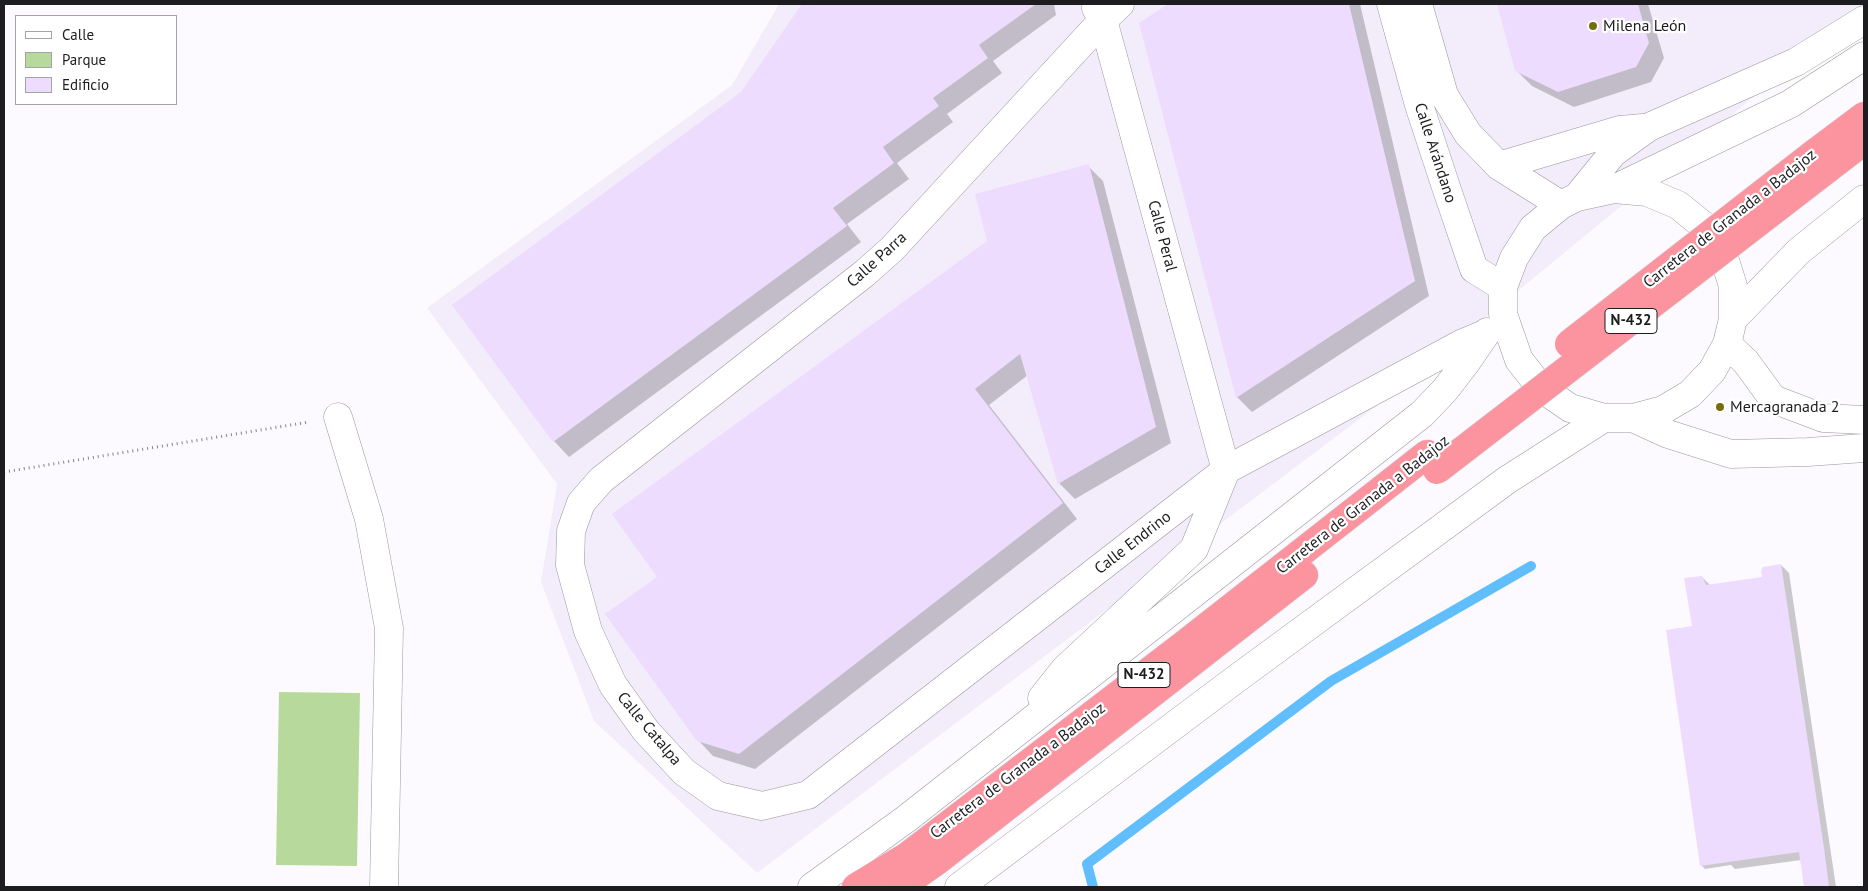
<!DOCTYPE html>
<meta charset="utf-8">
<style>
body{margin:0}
#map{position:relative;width:1868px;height:891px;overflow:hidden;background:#fdfaff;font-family:"PT Sans",sans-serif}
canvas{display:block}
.frame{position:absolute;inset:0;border:5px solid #1d1c1f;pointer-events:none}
.legend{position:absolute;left:15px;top:15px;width:162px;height:90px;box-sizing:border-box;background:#fff;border:1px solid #a5a4a5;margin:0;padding:6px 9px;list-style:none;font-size:15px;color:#1d1c1f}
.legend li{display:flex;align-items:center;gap:10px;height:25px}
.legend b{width:25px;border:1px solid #a5a4a5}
</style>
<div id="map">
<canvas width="1868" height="891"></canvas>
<div class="frame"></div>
<ul class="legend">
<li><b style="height:6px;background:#fff"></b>Calle</li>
<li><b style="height:14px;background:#b7d99c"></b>Parque</li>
<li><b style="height:14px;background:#eedcfe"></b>Edificio</li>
</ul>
</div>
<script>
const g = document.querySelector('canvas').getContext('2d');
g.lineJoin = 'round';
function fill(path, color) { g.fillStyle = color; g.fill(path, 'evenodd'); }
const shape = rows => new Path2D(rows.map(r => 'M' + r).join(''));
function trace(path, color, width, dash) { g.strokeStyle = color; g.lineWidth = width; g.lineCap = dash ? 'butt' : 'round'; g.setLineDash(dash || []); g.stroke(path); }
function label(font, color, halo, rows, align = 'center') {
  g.font = font + ' "PT Sans",sans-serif'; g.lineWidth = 4.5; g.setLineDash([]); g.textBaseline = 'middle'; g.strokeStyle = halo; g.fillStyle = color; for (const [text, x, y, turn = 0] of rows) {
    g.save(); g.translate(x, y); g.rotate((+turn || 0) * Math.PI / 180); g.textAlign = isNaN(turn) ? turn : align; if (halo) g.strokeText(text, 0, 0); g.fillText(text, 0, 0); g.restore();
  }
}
const built = shape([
 [779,4,1864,4,1864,6,1394,393,757,873,594,721,541,582,557,484,427,308,732,85]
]);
const green = shape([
 [279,692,360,693,357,866,276,865]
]);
const shadow = shape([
 [803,4,1054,4,1056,15,993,61,1002,73,947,114,953,122,897,163,909,179,847,224,861,242,569,457,554,441,742,93],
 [1170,4,1360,4,1429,296,1252,412,1237,397,1140,24],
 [1499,4,1648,4,1664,58,1651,82,1574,107,1532,86,1516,70],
 [1088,166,1103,181,1171,443,1075,499,1060,484,1028,375,989,405,1077,519,755,769,713,756,698,740,659,577,989,242],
 [1781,565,1789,573,1836,887,1805,887,1801,860,1735,869,1731,865,1705,869,1701,865,1693,627,1702,577,1710,585,1764,578]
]);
const stream = shape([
 [1093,887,1087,864,1331,681,1531,566]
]);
const building = shape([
 [802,4,1036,4,979,45,988,58,933,98,939,106,883,147,894,163,833,208,847,226,553,442,452,305,741,92],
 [1168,4,1349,4,1415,281,1236,398,1139,23],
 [1497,4,1638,4,1649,43,1636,67,1558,92,1515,71],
 [1089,164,1156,427,1058,484,1020,354,975,389,1063,503,739,754,697,741,605,614,657,577,612,514,987,241,975,194],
 [1781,564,1824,848,1829,887,1804,887,1799,852,1700,866,1666,630,1692,626,1684,578,1702,576,1706,585,1762,577,1761,571,1763,567]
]);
const path = shape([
 [4,472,309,422]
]);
const minor = shape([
 [1120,4,1103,20,892,249,865,273,601,480,581,503,571,531,570,565,588,631,613,685,646,731,684,772,718,796,762,806,808,795,1226,470,1461,344,1485,334],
 [1391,4,1419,105,1446,187,1474,269,1503,287],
 [1418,4,1444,95,1468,134,1499,166,1561,205],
 [1499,166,1620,130,1643,128],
 [1614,189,1647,192,1678,205,1704,226,1723,254,1733,286,1733,319,1727,344,1712,371,1690,394,1663,410,1633,418,1604,418,1570,408,1541,388,1519,360,1503,314,1503,287,1514,258,1533,228,1561,205,1577,197,1614,189,1790,104,1864,56],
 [1577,197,1613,153,1649,127,1796,62,1864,20],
 [1733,319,1799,251,1864,199],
 [1727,344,1746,362,1773,399,1823,418,1864,420],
 [338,417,369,519,389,628,384,887],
 [1633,418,1668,434,1731,454,1808,452,1864,448],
 [1042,698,1065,669,1194,549,1226,470,1103,20,1096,8],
 [812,887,906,819,1422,414,1445,390,1465,364,1487,332],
 [959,887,1236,679,1507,480,1604,418]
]);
const trunk = shape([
 [1812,155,1864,116],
 [1825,171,1864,141],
 [856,887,906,857,1182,646,1427,454],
 [900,887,937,861,1304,575]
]);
const trunkBridge = shape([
 [1569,344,1812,155],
 [1437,470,1825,171]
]);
const markers = [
 [1593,26,5,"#766e0b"],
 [1720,407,5,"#766e0b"]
];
const shields = [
 [1631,321,52],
 [1144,675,52]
];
const shieldNames = [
 ["N-432",1631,321],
 ["N-432",1144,675]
];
const poiNames = [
 ["Milena León",1603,26],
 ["Mercagranada 2",1730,407]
];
const streetNames = [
 ["Calle Arándano",1435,153,72],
 ["Carretera de Granada a Badajoz",1730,219,-38],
 ["Calle Peral",1162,236,75],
 ["Calle Parra",877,260,-42],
 ["Carretera de Granada a Badajoz",1363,505,-38],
 ["Calle Endrino",1133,543,-38],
 ["Calle Catalpa",649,729,50],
 ["Carretera de Granada a Badajoz",1018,771,-37]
];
fill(built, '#f3ecfa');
fill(green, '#b7d99c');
fill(shadow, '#0003');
trace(stream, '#5fbefb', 10);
fill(building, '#eedcfe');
trace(minor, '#9a969d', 29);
trace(trunk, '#d6d6d7', 29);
trace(path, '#858387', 3, [1, 4]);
trace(minor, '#fff', 28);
trace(trunk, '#fc94a0', 28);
trace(trunkBridge, '#d6d6d7', 29, []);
trace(trunkBridge, '#fc94a0', 28);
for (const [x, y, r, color] of markers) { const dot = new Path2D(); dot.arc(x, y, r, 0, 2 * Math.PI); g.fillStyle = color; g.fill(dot); trace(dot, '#fff', 2); }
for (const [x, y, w] of shields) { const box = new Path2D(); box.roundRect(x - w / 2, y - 12.5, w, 25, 4); g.fillStyle = '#fff'; g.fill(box); trace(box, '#1d1c1f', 1); }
label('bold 15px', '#1d1c1f', null, shieldNames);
label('16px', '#1d1c1f', '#fff', poiNames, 'left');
label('16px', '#1d1c1f', '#fff', streetNames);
</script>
